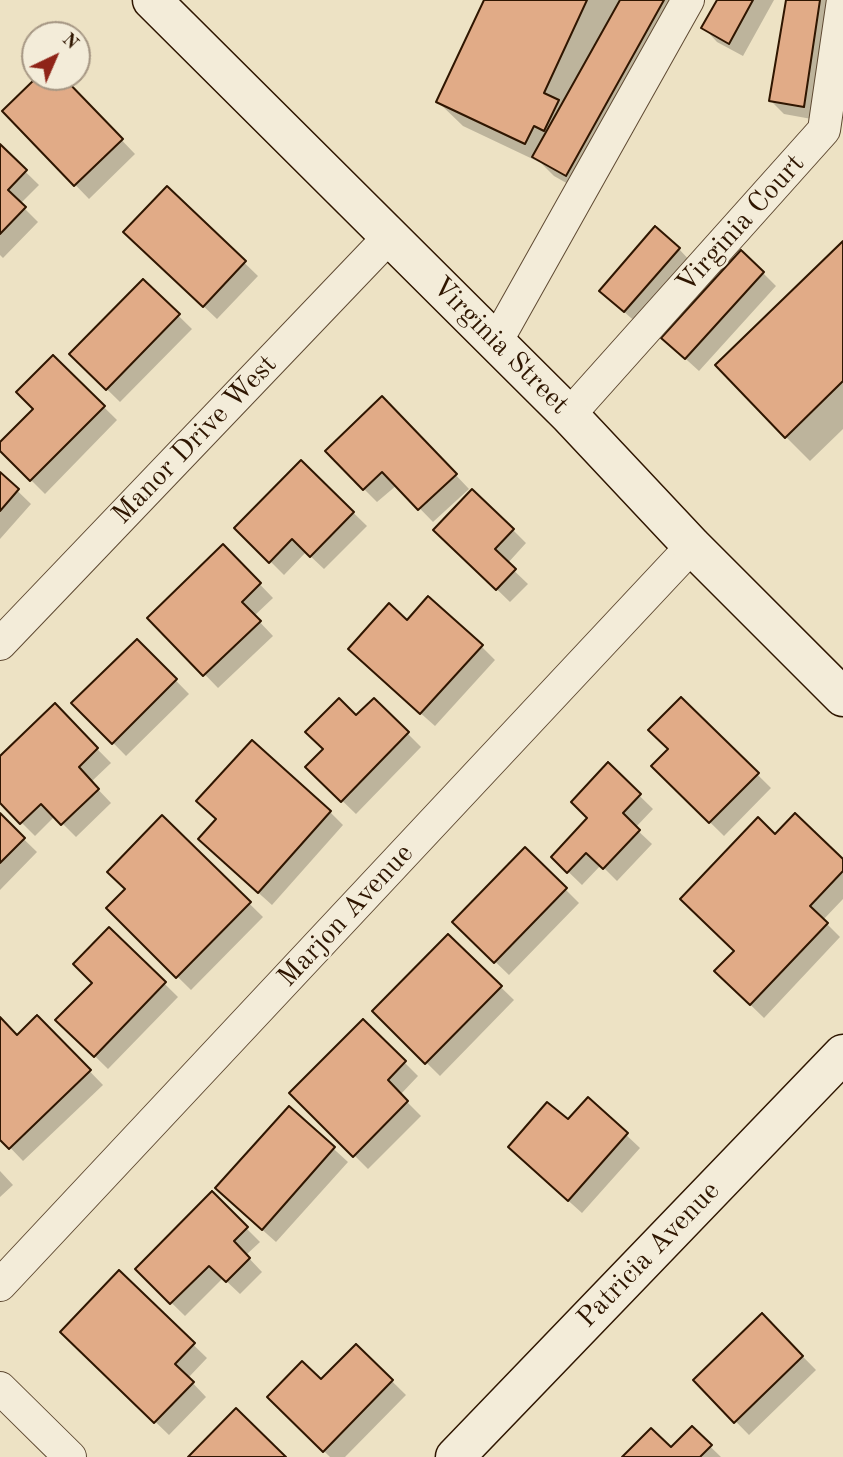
<!DOCTYPE html>
<style>
body{margin:0}
#map{position:relative;width:843px;height:1457px;overflow:hidden;background:#ede2c4;font-family:"Old Standard TT",serif}
canvas{display:block}
.north{position:absolute;left:21px;top:21px;width:70px;height:70px;box-sizing:border-box;background:#f3ecd9;border:2px solid #a59683;border-radius:50%;rotate:44deg;font-size:19px;font-weight:700;line-height:28px;text-align:center;color:#2f1601}
.north::after{content:'';display:block;margin:auto;width:24px;height:32px;background:#8f2418;clip-path:polygon(50% 0,100% 100%,50% 72%,0 100%)}
</style>
<div id="map">
<canvas width="843" height="1457"></canvas>
<div class="north">N</div>
</div>
<script>
const g = document.querySelector('canvas').getContext('2d');
g.lineJoin = 'round';
function fill(path, color) { g.fillStyle = color; g.fill(path, 'evenodd'); }
const shape = rows => new Path2D(rows.map(r => 'M' + r).join(''));
function trace(path, color, width, dash) { g.strokeStyle = color; g.lineWidth = width; g.lineCap = dash ? 'butt' : 'round'; g.setLineDash(dash || []); g.stroke(path); }
function label(font, color, halo, rows, align = 'center') {
  g.font = font + ' "Old Standard TT",serif'; g.lineWidth = 5; g.setLineDash([]); g.textBaseline = 'middle'; g.strokeStyle = halo; g.fillStyle = color; for (const [text, x, y, turn = 0] of rows) {
    g.save(); g.translate(x, y); g.rotate((+turn || 0) * Math.PI / 180); g.textAlign = isNaN(turn) ? turn : align; if (halo) g.strokeText(text, 0, 0); g.fillText(text, 0, 0); g.restore();
  }
}
const shadow = shape([
 [486,0,695,0,586,194,554,176,541,163,463,126,438,102],
 [719,0,774,0,743,56,717,42,704,28],
 [788,0,835,0,817,120,784,114,771,101],
 [40,77,61,77,135,154,89,199,4,111],
 [0,147,39,185,20,204,38,222,3,258,0,255],
 [167,188,258,276,217,319,139,245],
 [843,244,843,429,810,461,786,437],
 [679,249,692,263,638,324,615,304],
 [763,273,776,286,699,371,677,351],
 [143,281,192,329,120,402,71,354],
 [53,357,117,420,45,494,0,449,0,445,35,409],
 [396,412,469,489,433,522,397,485,377,502,364,489],
 [301,462,367,526,324,569,306,552,284,575,237,528],
 [0,474,31,504,0,539],
 [513,530,526,543,507,564,528,584,510,602,449,543],
 [223,546,273,598,254,616,273,636,218,688,150,618],
 [407,622,481,646,495,660,435,726,364,663],
 [137,641,189,694,126,756,74,703],
 [681,699,771,788,724,836,653,766,670,750],
 [374,700,421,747,356,814,307,767],
 [55,706,111,763,91,782,111,803,76,837,55,816,35,836,0,801,0,759],
 [608,765,653,809,635,828,652,844,617,881,601,865,582,885,553,857,589,818],
 [330,812,343,825,272,905,214,853],
 [0,816,37,852,0,890],
 [162,818,263,917,191,990,108,908,127,889],
 [775,836,843,861,843,899,823,920,840,937,764,1018,730,985,736,951],
 [525,849,579,903,509,975,454,922],
 [109,929,178,997,108,1069,58,1020,94,983],
 [448,936,514,1000,440,1076,374,1011],
 [37,1017,103,1085,23,1161,0,1137,0,1019,17,1037],
 [363,1021,418,1076,400,1095,421,1116,368,1169,292,1093],
 [588,1099,640,1148,582,1213,523,1160,568,1122],
 [289,1108,348,1162,276,1242,231,1202],
 [0,1171,13,1185,0,1197],
 [212,1194,260,1242,246,1255,262,1272,240,1294,223,1278,185,1316,137,1269],
 [119,1273,207,1358,188,1378,206,1397,169,1435,62,1332],
 [762,1315,816,1370,749,1435,695,1380],
 [356,1346,406,1395,345,1457,330,1457,269,1397,321,1382],
 [692,1429,721,1457,624,1457,671,1450]
]);
const building = shape([
 [484,0,587,0,544,93,559,100,544,131,534,126,525,144,436,102,484,0],
 [620,0,664,0,566,176,532,157,620,0],
 [717,0,753,0,729,44,701,28,717,0],
 [786,0,820,0,804,107,769,101,786,0],
 [37,77,63,77,123,139,74,186,2,111,37,77],
 [0,144,27,170,8,190,26,207,0,234,0,144],
 [167,186,246,261,203,307,123,232,167,186],
 [655,226,680,248,624,312,599,291,655,226],
 [843,241,843,381,785,438,715,365,843,241],
 [741,250,764,272,685,359,661,338,741,250],
 [143,279,180,314,106,390,69,354,143,279],
 [53,355,105,406,30,481,0,451,0,442,33,409,16,392,53,355],
 [382,396,457,474,418,510,382,472,363,490,325,451,382,396],
 [301,460,354,512,310,557,292,539,269,563,234,528,301,460],
 [0,472,19,489,0,511,0,472],
 [472,489,514,529,495,549,516,569,496,590,433,530,472,489],
 [223,544,261,583,242,602,261,621,203,676,147,618,223,544],
 [428,596,483,645,420,714,348,649,389,603,407,620,428,596],
 [137,639,177,679,112,744,71,703,137,639],
 [681,697,759,773,709,823,651,766,668,749,648,730,681,697],
 [339,698,356,715,374,698,409,732,341,802,305,767,323,749,305,732,339,698],
 [55,703,98,748,79,767,99,789,61,825,41,804,20,824,0,803,0,756,55,703],
 [252,740,331,811,258,893,198,839,216,819,196,801,252,740],
 [608,762,641,794,623,813,640,830,603,869,586,853,567,873,551,857,587,818,571,802,608,762],
 [0,813,25,838,0,863,0,813],
 [795,813,843,859,843,871,810,906,828,923,750,1005,714,971,734,951,680,899,758,817,775,834,795,813],
 [162,815,251,902,176,978,106,908,125,889,107,872,162,815],
 [525,847,567,888,494,963,452,922,525,847],
 [109,927,166,982,94,1057,55,1020,92,983,73,964,109,927],
 [448,934,502,986,425,1064,372,1011,448,934],
 [37,1015,91,1070,9,1149,0,1140,0,1017,17,1035,37,1015],
 [363,1019,406,1061,388,1080,408,1101,353,1157,289,1093,363,1019],
 [588,1097,628,1133,568,1201,508,1147,547,1102,568,1119,588,1097],
 [289,1106,335,1147,262,1230,215,1188,289,1106],
 [212,1191,248,1227,234,1241,250,1258,226,1282,209,1266,170,1304,135,1269,212,1191],
 [119,1270,195,1343,175,1364,194,1382,154,1423,60,1332,119,1270],
 [762,1313,803,1356,734,1423,693,1380,762,1313],
 [356,1344,393,1380,323,1452,267,1397,302,1361,321,1379,356,1344],
 [236,1408,286,1457,188,1457,236,1408],
 [692,1426,712,1445,700,1457,622,1457,651,1428,671,1447,692,1426]
]);
const street = shape([
 [496,342,688,0],
 [569,415,824,130,843,0],
 [0,644,390,236],
 [0,1285,692,546],
 [0,1388,70,1457]
]);
const secondary = shape([
 [152,0,569,415,692,546,843,697],
 [455,1457,843,1054]
]);
const streetNames = [
 ["Virginia Court",741,224,-48],
 ["Virginia Street",500,346,45],
 ["Manor Drive West",195,440,-46],
 ["Marjon Avenue",346,916,-47],
 ["Patricia Avenue",649,1255,-46]
];
fill(shadow, '#0003');
fill(building, '#e1ab87');
trace(building, '#2f1601', 2);
trace(street, '#5e4932', 34);
trace(secondary, '#2f1601', 41);
trace(street, '#f3ecd9', 32);
trace(secondary, '#f3ecd9', 38);
label('28px', '#2f1601', '#f3ecd9', streetNames);
</script>
